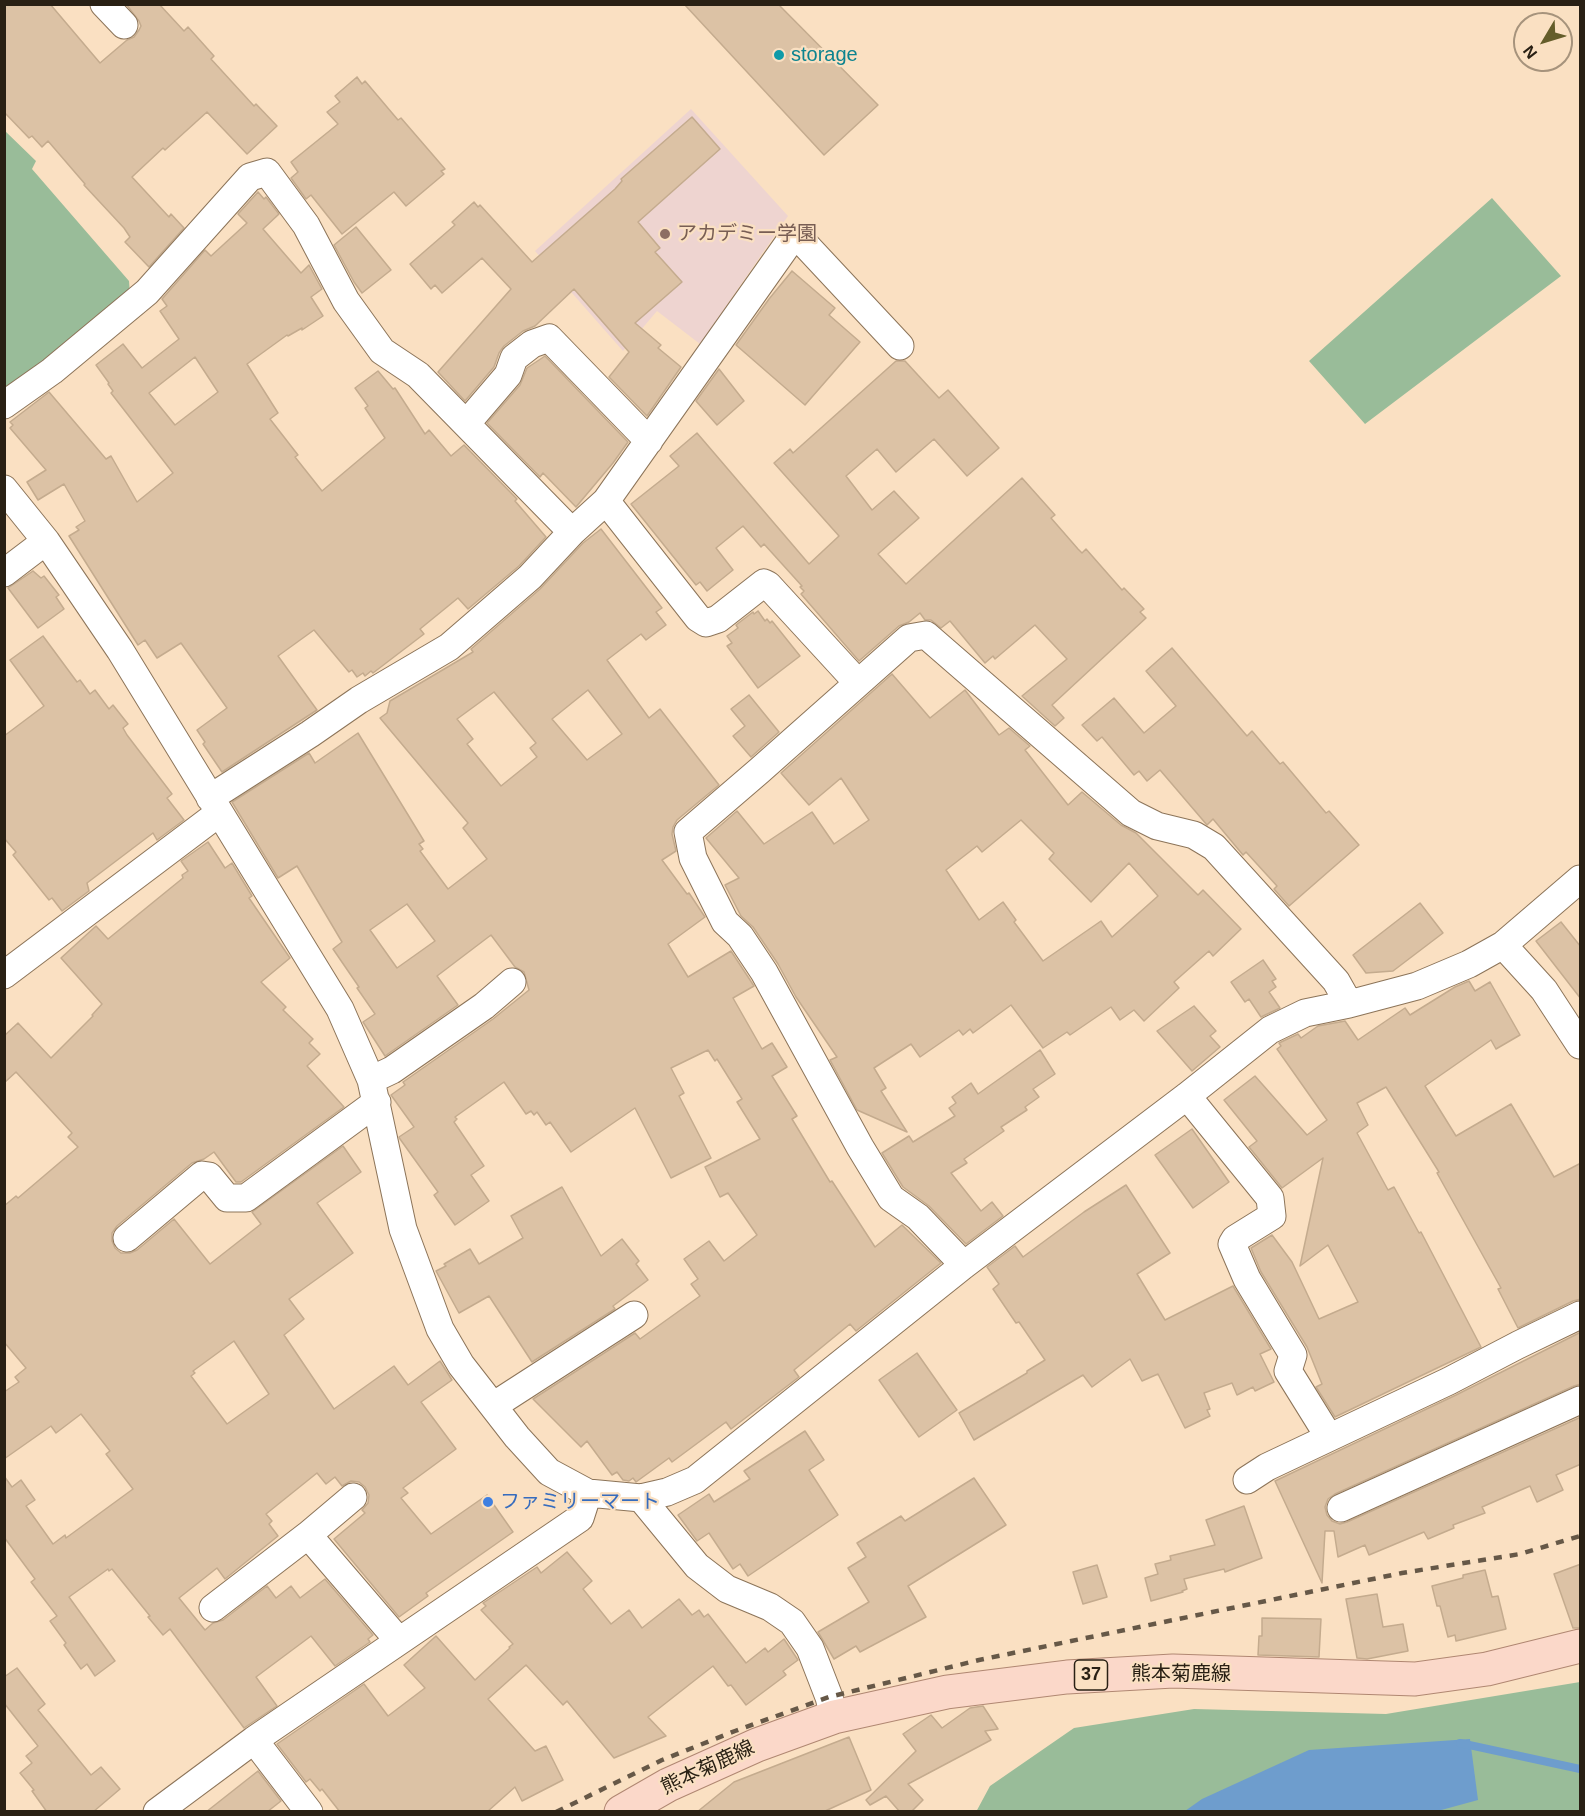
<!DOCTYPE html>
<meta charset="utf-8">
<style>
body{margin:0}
#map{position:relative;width:1585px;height:1816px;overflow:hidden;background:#fae0c2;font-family:Helvetica,sans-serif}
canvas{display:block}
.frame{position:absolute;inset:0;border:6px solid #292014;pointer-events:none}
.north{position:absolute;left:1513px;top:12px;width:60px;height:60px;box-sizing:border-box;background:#fae0c2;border:2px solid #a6937c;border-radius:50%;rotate:232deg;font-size:16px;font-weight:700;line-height:24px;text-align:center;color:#292014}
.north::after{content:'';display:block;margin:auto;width:21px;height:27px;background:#645d2a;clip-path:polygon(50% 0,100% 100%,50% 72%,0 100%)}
</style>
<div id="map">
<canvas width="1585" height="1816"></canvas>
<div class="frame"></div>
<div class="north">N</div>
</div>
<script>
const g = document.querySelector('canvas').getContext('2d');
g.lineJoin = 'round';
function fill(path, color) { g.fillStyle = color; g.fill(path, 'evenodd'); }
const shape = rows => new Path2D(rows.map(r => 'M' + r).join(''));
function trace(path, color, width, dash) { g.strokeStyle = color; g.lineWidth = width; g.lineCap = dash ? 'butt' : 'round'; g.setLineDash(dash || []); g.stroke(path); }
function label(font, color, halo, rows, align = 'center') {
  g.font = font + ' Helvetica,"Noto Sans JP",sans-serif'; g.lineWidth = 4.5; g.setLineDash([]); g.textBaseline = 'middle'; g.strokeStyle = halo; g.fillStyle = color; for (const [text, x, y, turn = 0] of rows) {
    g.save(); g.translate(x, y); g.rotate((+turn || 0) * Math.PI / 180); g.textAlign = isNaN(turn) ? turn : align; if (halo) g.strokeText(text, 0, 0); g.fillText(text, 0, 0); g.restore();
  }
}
const education = shape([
 [691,109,788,216,700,344,657,311,623,351,535,251]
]);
const green = shape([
 [4,130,36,161,32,169,129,281,130,295,4,393],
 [1492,198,1561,276,1365,424,1309,361],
 [1580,1682,1580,1811,976,1812,990,1786,1074,1728,1194,1709,1386,1714]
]);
const water = shape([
 [1470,1739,1478,1800,1434,1812,1185,1811,1202,1799,1309,1750]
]);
const stream = shape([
 [1460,1743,1580,1769]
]);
const building = shape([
 [4,4,50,4,100,63,127,40,134,37,139,30,141,26,139,21,126,4,159,4,184,31,188,27,214,56,211,59,254,106,256,104,277,126,247,154,207,112,165,150,163,148,132,177,169,217,171,214,184,228,149,267,125,242,130,237,124,228,84,185,85,184,48,141,42,147,32,136,29,138,4,112,4,4],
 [684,4,778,4,878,105,824,155,684,4],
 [357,77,362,84,365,81,398,120,401,118,445,169,441,171,444,174,406,206,394,192,342,234,311,195,306,199,291,178,298,172,291,162,338,124,327,112,340,102,335,96,357,77],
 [692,117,720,149,638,222,660,248,655,252,682,282,635,323,661,345,658,348,681,367,647,416,609,377,629,352,574,289,535,326,523,331,504,346,499,353,494,367,465,401,438,372,511,289,482,258,442,293,435,285,431,289,410,264,455,225,452,222,474,202,478,207,480,205,532,262,615,189,622,181,621,179,692,117],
 [258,192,264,199,266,197,279,214,263,229,301,273,309,265,322,289,311,297,323,316,302,330,302,328,288,336,287,335,247,364,278,413,270,419,298,455,295,457,322,491,385,438,365,408,368,406,355,388,378,371,393,389,395,388,425,434,429,430,451,456,464,445,517,499,515,501,546,537,519,566,468,609,458,598,420,629,424,634,373,673,371,671,365,676,363,673,357,677,352,670,349,672,314,630,278,656,317,710,222,772,203,744,205,742,197,730,227,708,181,643,157,658,145,640,138,645,69,536,79,530,76,527,85,521,64,484,38,500,27,482,46,470,10,428,13,425,10,422,49,392,106,459,111,456,137,502,173,473,111,393,113,391,108,384,109,383,96,365,123,344,142,368,179,339,160,311,167,306,162,299,205,250,211,256,247,223,238,214,258,192],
 [195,357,218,392,175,425,149,393,195,357],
 [356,227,391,270,362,293,354,282,334,245,356,227],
 [792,271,835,308,829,315,860,342,805,405,736,345,769,299,792,271],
 [545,356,628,442,613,463,576,507,543,473,540,477,487,423,520,385,527,368,545,356],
 [896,361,905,361,939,398,948,390,999,448,967,476,934,439,896,472,877,449,846,476,872,510,894,491,919,518,878,554,906,584,1022,478,1055,515,1051,518,1078,549,1082,553,1086,549,1122,590,1124,588,1144,609,1140,612,1146,618,1052,705,1064,718,1055,726,1022,696,1067,659,1035,625,995,659,993,656,985,663,950,621,941,628,931,620,925,620,920,613,909,622,899,626,859,661,801,594,804,591,800,587,802,586,764,544,761,547,743,526,716,548,733,570,707,591,700,582,696,585,631,504,679,466,670,456,697,433,809,564,839,536,774,463,790,449,793,453,896,361],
 [719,369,744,401,717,425,696,401,719,369],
 [601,529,662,608,656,612,666,625,646,640,641,634,607,660,649,718,660,709,719,785,677,820,673,827,672,834,676,851,662,860,687,894,689,893,705,917,668,944,688,977,731,951,754,986,733,998,762,1049,772,1043,787,1067,772,1076,797,1116,792,1119,830,1182,832,1181,875,1247,902,1225,941,1263,856,1331,850,1324,794,1370,799,1377,731,1429,726,1422,672,1462,669,1458,636,1482,633,1478,629,1481,623,1480,617,1472,612,1475,587,1441,581,1447,533,1399,635,1333,640,1339,700,1296,691,1284,698,1279,684,1259,709,1241,724,1261,757,1235,728,1193,720,1197,705,1167,760,1139,737,1102,742,1099,717,1059,715,1061,708,1050,671,1068,684,1093,679,1096,711,1158,671,1178,635,1108,571,1152,550,1122,546,1125,537,1112,534,1115,531,1111,526,1114,504,1082,455,1117,457,1119,454,1122,484,1166,471,1175,489,1201,455,1225,434,1195,438,1192,400,1139,399,1137,414,1127,391,1095,405,1085,403,1082,493,1019,529,990,524,972,515,967,491,935,437,976,458,1005,385,1056,363,1022,375,1014,357,988,359,987,333,949,342,942,297,866,278,878,232,802,309,753,315,763,358,733,424,841,419,844,423,849,420,851,448,889,487,859,463,828,468,823,380,718,387,713,390,701,473,652,471,649,540,589,583,543,601,529],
 [588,690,622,734,587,760,552,719,588,690],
 [494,692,536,743,530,748,537,757,501,786,467,744,473,739,457,719,494,692],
 [407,904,435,941,397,968,370,930,407,904],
 [33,571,41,578,44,576,59,595,56,597,64,609,38,628,8,588,33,571],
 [758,611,765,621,767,619,770,623,772,621,800,656,758,688,727,646,732,643,727,636,738,628,736,625,753,612,754,614,758,611],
 [43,636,77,682,80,680,90,694,95,690,109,709,113,705,128,724,123,728,127,735,172,794,167,798,184,820,157,840,153,833,87,883,89,891,62,911,52,898,49,900,13,855,16,852,4,838,4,736,44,706,10,660,43,636],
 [1172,648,1247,736,1252,731,1280,764,1283,762,1326,813,1329,811,1359,845,1289,906,1274,889,1277,886,1246,852,1243,855,1213,819,1207,825,1160,770,1147,781,1139,771,1134,775,1102,737,1097,741,1082,725,1114,698,1144,733,1176,706,1146,671,1172,648],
 [892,674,930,718,965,690,999,735,1009,728,1030,746,1025,750,1068,805,1082,792,1121,825,1136,833,1198,895,1203,890,1241,929,1213,956,1209,951,1174,982,1179,988,1144,1021,1134,1010,1120,1020,1111,1007,1070,1035,1067,1032,1043,1048,1011,1005,973,1033,970,1029,963,1035,959,1030,920,1057,911,1044,874,1068,886,1088,881,1091,907,1132,857,1110,830,1060,837,1057,796,997,778,964,753,927,741,916,725,885,739,878,706,838,737,811,764,844,812,812,834,844,869,820,841,778,809,805,781,773,892,674],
 [1021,820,1054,853,1049,859,1091,902,1129,863,1158,896,1112,937,1101,921,1043,961,1014,922,1016,920,1003,902,979,920,946,870,977,846,982,852,1021,820],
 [749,695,779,732,751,757,733,736,745,726,731,709,749,695],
 [208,842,225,868,232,863,252,896,249,898,290,958,261,982,286,1007,283,1010,313,1039,309,1043,320,1054,307,1066,344,1107,241,1182,236,1182,214,1152,204,1159,192,1163,117,1226,112,1233,112,1241,115,1248,121,1253,130,1253,137,1250,174,1219,210,1264,261,1224,252,1212,343,1146,361,1172,317,1203,353,1253,289,1299,304,1319,284,1335,334,1409,394,1366,408,1385,440,1361,452,1380,421,1402,456,1449,403,1488,408,1493,401,1498,431,1534,487,1495,513,1532,426,1593,428,1596,399,1617,334,1539,365,1513,362,1510,368,1503,369,1495,365,1487,359,1482,351,1481,342,1486,335,1477,326,1484,317,1473,266,1514,272,1521,269,1524,278,1536,225,1579,217,1568,179,1598,205,1630,213,1623,223,1620,267,1586,276,1598,291,1586,300,1598,325,1579,373,1635,368,1639,370,1642,335,1666,311,1636,256,1677,277,1706,244,1728,170,1629,163,1635,148,1617,150,1616,112,1569,109,1571,108,1569,69,1597,115,1661,95,1676,87,1664,81,1669,64,1645,66,1643,50,1621,57,1616,31,1582,35,1579,4,1537,4,1476,12,1487,21,1480,35,1500,26,1506,53,1544,65,1535,66,1538,133,1489,106,1454,110,1451,81,1414,56,1433,51,1426,4,1459,4,1392,19,1382,15,1377,26,1368,4,1342,4,1206,16,1196,18,1198,78,1147,68,1137,72,1133,16,1072,4,1083,4,1036,18,1023,51,1058,93,1016,92,1015,102,1004,61,958,96,926,108,939,183,878,182,875,188,871,181,861,208,842],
 [234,1341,269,1394,227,1424,191,1376,195,1373,193,1371,234,1341],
 [1420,903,1443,933,1393,971,1366,973,1353,955,1420,903],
 [1561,922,1581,947,1581,999,1536,941,1561,922],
 [1263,960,1276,979,1272,981,1276,987,1269,992,1280,1008,1261,1017,1249,999,1245,1002,1231,982,1263,960],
 [1469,981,1475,991,1490,982,1520,1035,1496,1049,1491,1040,1425,1086,1456,1136,1511,1104,1554,1177,1581,1163,1581,1299,1573,1301,1518,1328,1498,1289,1501,1288,1437,1173,1439,1172,1386,1087,1357,1103,1368,1125,1357,1133,1388,1190,1394,1187,1419,1233,1421,1232,1481,1347,1335,1417,1316,1387,1322,1384,1307,1347,1261,1272,1251,1248,1272,1235,1292,1262,1319,1319,1358,1302,1328,1245,1300,1266,1323,1158,1282,1188,1249,1147,1257,1141,1224,1100,1255,1076,1307,1135,1327,1120,1277,1049,1281,1046,1279,1043,1298,1034,1301,1038,1318,1026,1345,1021,1358,1040,1405,1008,1410,1015,1455,987,1469,981],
 [1194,1006,1216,1031,1210,1036,1220,1047,1192,1071,1157,1031,1194,1006],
 [1040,1050,1055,1074,1033,1089,1039,1097,1025,1107,1027,1110,1001,1127,1004,1131,964,1159,967,1163,951,1173,981,1211,992,1202,1003,1216,966,1244,929,1206,903,1187,882,1153,909,1136,913,1142,955,1116,949,1108,956,1103,952,1097,971,1083,978,1094,1040,1050],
 [1192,1129,1229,1182,1193,1208,1155,1155,1192,1129],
 [1126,1185,1170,1253,1137,1274,1165,1320,1233,1286,1271,1349,1260,1354,1274,1382,1255,1391,1253,1387,1237,1395,1232,1383,1204,1393,1210,1409,1207,1410,1210,1416,1185,1428,1158,1374,1142,1381,1130,1359,1092,1387,1083,1375,974,1440,959,1413,1027,1373,1027,1371,1045,1360,1019,1322,1016,1323,993,1289,999,1284,987,1267,1015,1246,1023,1257,1084,1212,1126,1185],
 [562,1187,601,1256,622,1239,639,1261,636,1264,648,1280,613,1306,615,1309,532,1362,489,1296,459,1313,436,1271,446,1266,444,1264,470,1249,479,1264,523,1238,511,1216,562,1187],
 [1581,1332,1581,1384,1574,1386,1335,1494,1328,1499,1325,1507,1327,1515,1332,1521,1340,1524,1347,1522,1581,1417,1581,1464,1556,1475,1563,1490,1537,1502,1530,1486,1482,1507,1485,1513,1453,1525,1454,1528,1428,1539,1424,1532,1369,1555,1365,1545,1338,1557,1334,1531,1325,1531,1322,1583,1275,1481,1456,1395,1581,1332],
 [917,1353,957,1410,919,1437,879,1380,917,1353],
 [805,1431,824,1460,809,1470,838,1515,748,1576,740,1564,733,1569,709,1533,697,1541,678,1515,709,1494,714,1502,750,1479,744,1471,805,1431],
 [974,1478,1006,1525,908,1586,926,1617,860,1652,856,1646,834,1659,818,1632,869,1602,848,1568,866,1557,857,1543,901,1516,905,1521,974,1478],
 [1244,1506,1262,1558,1225,1572,1224,1569,1184,1579,1187,1589,1182,1591,1183,1592,1151,1601,1145,1578,1158,1574,1155,1564,1171,1560,1170,1556,1215,1545,1206,1520,1244,1506],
 [567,1552,592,1581,583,1589,611,1624,629,1610,642,1628,679,1599,692,1615,699,1610,704,1617,708,1614,746,1663,765,1648,768,1652,784,1639,798,1660,783,1671,786,1675,746,1705,731,1685,728,1686,713,1666,648,1717,666,1736,614,1758,567,1701,563,1705,526,1665,488,1699,535,1751,546,1746,563,1780,522,1801,515,1787,487,1812,340,1812,322,1789,320,1791,310,1779,306,1782,277,1744,364,1684,388,1716,425,1688,404,1665,436,1636,475,1680,510,1648,509,1647,513,1644,481,1610,486,1606,483,1603,537,1567,541,1573,567,1552],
 [1581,1564,1581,1628,1573,1628,1554,1574,1581,1564],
 [1097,1565,1107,1597,1083,1604,1073,1572,1097,1565],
 [1485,1570,1492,1597,1498,1596,1506,1629,1456,1641,1455,1635,1448,1637,1440,1606,1437,1606,1432,1586,1463,1578,1463,1575,1485,1570],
 [1377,1594,1383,1627,1403,1624,1408,1651,1367,1659,1357,1658,1346,1599,1377,1594],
 [1262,1618,1321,1619,1319,1657,1258,1655,1259,1636,1262,1636,1262,1618],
 [17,1668,45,1704,38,1710,91,1775,101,1767,120,1789,93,1812,47,1812,32,1791,34,1790,20,1773,32,1763,26,1756,38,1746,4,1703,4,1677,17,1668],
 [983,1706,998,1729,985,1731,991,1740,908,1784,923,1800,911,1812,900,1812,886,1796,870,1805,866,1800,916,1751,903,1734,931,1715,942,1728,970,1708,983,1706],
 [849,1737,871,1790,823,1812,697,1812,734,1782,849,1737],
 [258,1771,281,1801,267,1812,206,1812,258,1771]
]);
const minor = shape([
 [104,4,124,25],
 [4,405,52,371,147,292,250,177,267,172,306,225,346,301,382,351,418,375,572,532],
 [466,424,508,375,514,358,532,344,549,338,649,441],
 [4,489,46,541,120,650,340,1009,371,1080,403,1229,440,1329,461,1365,517,1437,549,1472,588,1493,641,1498,667,1492,695,1480,964,1265,1187,1096,1270,1030,1305,1013,1349,1004,1417,986,1469,964,1503,945,1580,879],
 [606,501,698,618,706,623,718,619,764,583,768,585,858,683],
 [4,573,46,541],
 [210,798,310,734,359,700,449,647,530,577,572,532,606,501,790,241,801,240,900,346],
 [1503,945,1544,990,1580,1045],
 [4,975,219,813],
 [371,1080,392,1070,484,1006,512,982],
 [1187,1096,1270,1198,1272,1216,1235,1239,1232,1244,1247,1279,1293,1355,1288,1371,1329,1437],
 [127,1238,202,1175,209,1176,227,1198,246,1198,377,1102],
 [964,1265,918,1217,891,1198,860,1147,764,972,740,936,725,922,693,858,688,832,759,771,909,638,926,635,1131,813,1157,826,1194,835,1214,847,1336,981,1349,1004],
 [493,1406,634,1315],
 [1247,1480,1267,1467,1449,1381,1518,1345,1580,1315],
 [353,1497,308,1535,399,1641],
 [641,1498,697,1566,727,1589,770,1607,792,1622,810,1648,829,1697,834,1717],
 [1341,1508,1580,1400],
 [213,1608,308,1535],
 [254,1740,309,1812],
 [157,1812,254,1740,580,1518,588,1493]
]);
const primary = shape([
 [621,1812,668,1785,757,1745,834,1717,947,1692,1067,1677,1173,1671,1415,1679,1487,1669,1580,1646]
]);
const rail = shape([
 [556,1812,662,1760,735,1731,829,1697,979,1660,1402,1573,1520,1554,1580,1536]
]);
const markers = [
 [779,55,6,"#0f9aa8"],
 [665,234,6,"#8d6e63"],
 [488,1502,6,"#3f7fe0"]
];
const shields = [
 [1091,1675,33]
];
const shieldNames = [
 ["37",1091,1675]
];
const cultureNames = [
 ["storage",791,55]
];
const educationNames = [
 ["アカデミー学園",677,234]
];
const shopNames = [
 ["ファミリーマート",500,1502]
];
const streetNames = [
 ["熊本菊鹿線",1181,1674],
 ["熊本菊鹿線",708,1768,-25]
];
fill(education, '#eed4d0');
fill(green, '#99bc99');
fill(water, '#6e9dcd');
trace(stream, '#6e9dcd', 8);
fill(building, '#dcc2a5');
trace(building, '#c4ab8e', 1.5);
trace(minor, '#8c7459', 29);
trace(primary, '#b08772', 35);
trace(minor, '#fff', 27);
trace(primary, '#fbd8c9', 33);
trace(rail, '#665847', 4.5, [8, 8]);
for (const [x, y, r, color] of markers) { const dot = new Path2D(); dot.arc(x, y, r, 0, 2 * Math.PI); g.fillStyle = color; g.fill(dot); trace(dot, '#fae0c2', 2); }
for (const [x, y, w] of shields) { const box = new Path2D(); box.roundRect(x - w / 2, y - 15, w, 30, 4.5); g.fillStyle = '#fae0c2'; g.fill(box); trace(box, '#292014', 1.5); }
label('bold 18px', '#292014', null, shieldNames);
label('20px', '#0d838f', '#fae0c2', cultureNames, 'left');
label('20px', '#785e54', '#fae0c2', educationNames, 'left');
label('20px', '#366cbe', '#fae0c2', shopNames, 'left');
label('20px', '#292014', '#fae0c2', streetNames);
</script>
